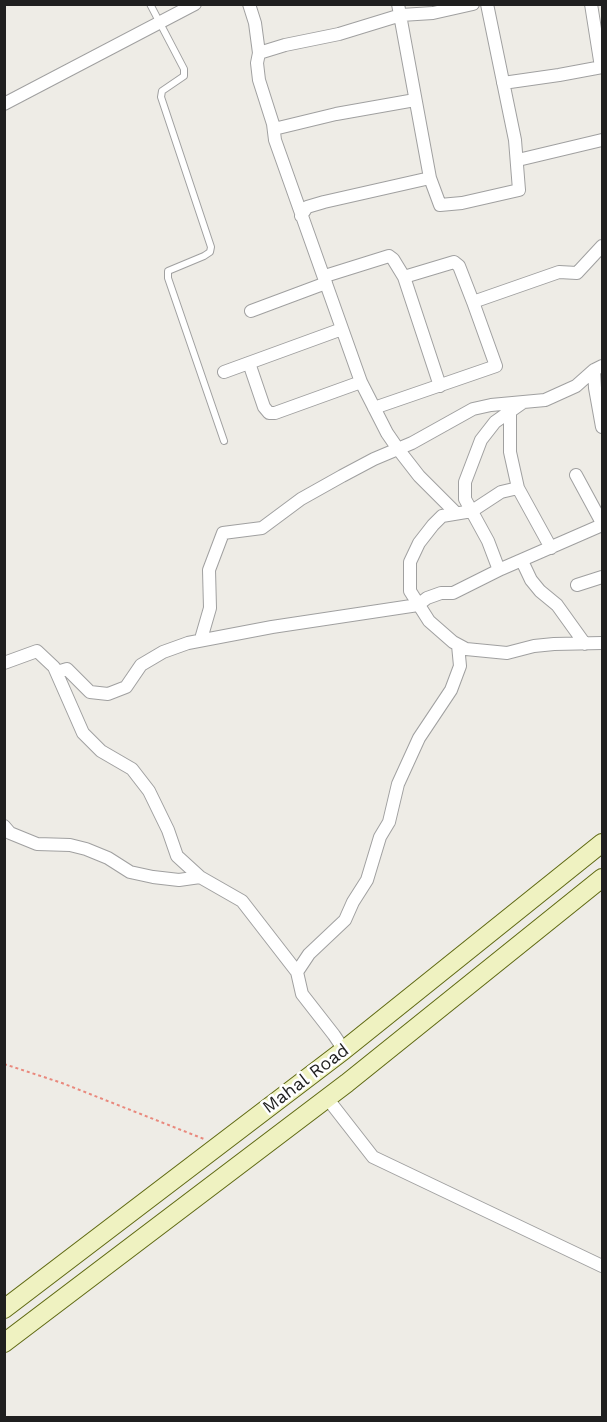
<!DOCTYPE html>
<style>
body{margin:0}
#map{position:relative;width:607px;height:1422px;overflow:hidden;background:#eeece6;font-family:"Work Sans",sans-serif}
canvas{display:block}
.frame{position:absolute;inset:0;border:6px solid #1f1f1f;pointer-events:none}
</style>
<div id="map">
<canvas width="607" height="1422"></canvas>
<div class="frame"></div>
</div>
<script>
const g = document.querySelector('canvas').getContext('2d');
g.lineJoin = 'round';
const shape = rows => new Path2D(rows.map(r => 'M' + r).join(''));
function trace(path, color, width, dash) { g.strokeStyle = color; g.lineWidth = width; g.lineCap = dash ? 'butt' : 'round'; g.setLineDash(dash || []); g.stroke(path); }
function label(font, color, halo, rows, align = 'center') {
  g.font = font + ' "Work Sans",sans-serif'; g.lineWidth = 5; g.setLineDash([]); g.textBaseline = 'middle'; g.strokeStyle = halo; g.fillStyle = color; for (const [text, x, y, turn = 0] of rows) {
    g.save(); g.translate(x, y); g.rotate((+turn || 0) * Math.PI / 180); g.textAlign = isNaN(turn) ? turn : align; if (halo) g.strokeText(text, 0, 0); g.fillText(text, 0, 0); g.restore();
  }
}
const path = shape([
 [4,1064,62,1083,204,1139]
]);
const service = shape([
 [150,4,184,69,184,76,162,91,161,97,211,247,210,252,204,256,168,271,168,278,224,441]
]);
const minor = shape([
 [249,4,255,23,259,53,257,63,259,80,273,124,275,140,361,382,387,433,398,449,419,476,456,513],
 [398,4,430,178,440,205,462,203,519,190,515,140,487,4],
 [591,4,601,67],
 [259,53,285,45,339,34,401,15,433,13,473,4],
 [503,83,559,75,602,67],
 [4,104,195,4],
 [274,129,336,114,415,100],
 [518,160,602,140],
 [301,216,307,207,324,202,430,178],
 [325,276,389,256,393,259,404,277,454,262,459,266,473,302,559,272,577,273,602,246],
 [404,277,440,386],
 [251,311,326,283],
 [249,363,264,407,269,413,275,413,361,382],
 [594,370,595,388,602,427],
 [224,372,342,329],
 [374,408,496,366,473,302],
 [510,412,510,452,518,488,551,548],
 [576,475,602,523],
 [518,488,501,492,472,511,442,516,433,525,419,543,410,562,410,591,429,621,453,642,466,649,507,653,534,646,554,644,602,643],
 [522,561,531,580,540,591,557,605,585,644],
 [499,570,488,541,465,499,465,482,481,440,495,422,522,403],
 [577,585,602,577],
 [201,639,210,608,209,570,223,533,262,528,301,499,342,476,374,459,412,443,473,409,491,405,545,400,576,386,594,370,602,366],
 [4,663,37,651,54,667,83,733,101,751,132,769,149,791,168,830,177,856,200,877,242,901,297,972],
 [57,672,67,669,90,692,108,694,126,687,141,665,163,652,188,643,272,627,418,605,427,598,441,593,453,593,501,569,602,525],
 [4,826,10,833,37,844,70,845,86,849,108,858,130,872,153,877,179,880,200,877],
 [344,1050,334,1035,302,994,297,972,309,954,345,920,353,902,367,880,380,837,389,822,398,784,419,738,451,690,460,666,458,645],
 [327,1098,373,1157,602,1266]
]);
const secondary = shape([
 [4,1309,344,1050,602,843],
 [4,1343,347,1083,602,878]
]);
const streetNames = [
 ["Mahal Road",306,1079,-37]
];
trace(service, '#a0a0a0', 8);
trace(minor, '#a0a0a0', 14);
trace(secondary, '#5f6912', 20);
trace(path, '#e9897d', 2, [3, 3]);
trace(service, '#fff', 6);
trace(minor, '#fff', 12);
trace(secondary, '#eff2c1', 18);
label('18px', '#1f1f1f', '#fff', streetNames);
</script>
